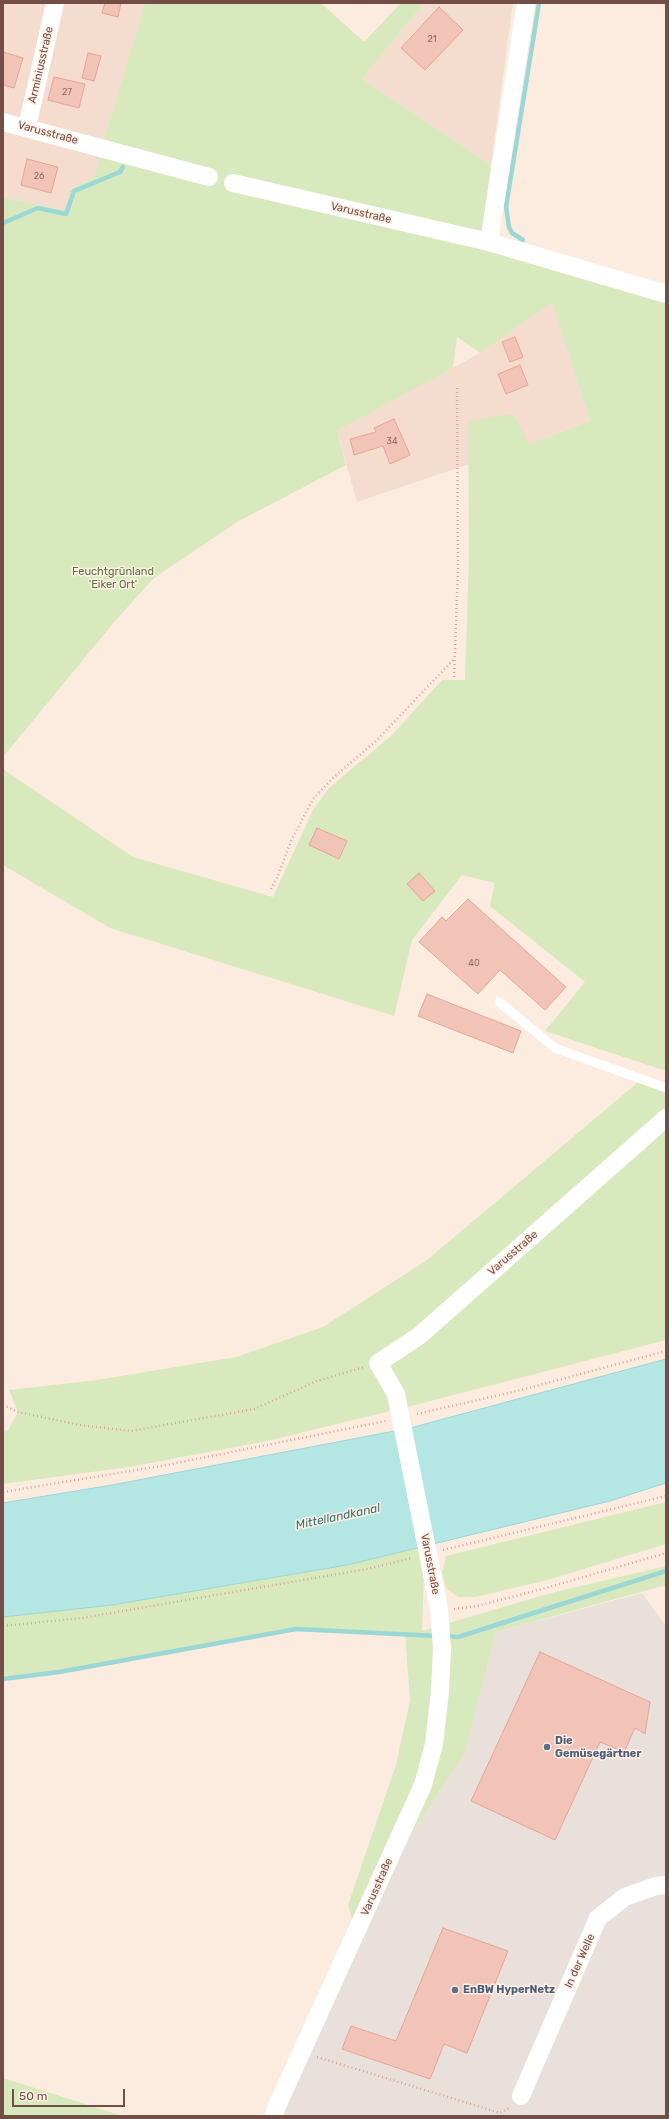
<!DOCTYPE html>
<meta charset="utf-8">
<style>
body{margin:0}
#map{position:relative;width:669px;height:2119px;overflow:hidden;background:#fcecdf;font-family:Rubik,sans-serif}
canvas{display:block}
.frame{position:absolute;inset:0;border:4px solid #734e47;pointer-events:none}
.scale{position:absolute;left:12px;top:2089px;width:113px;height:18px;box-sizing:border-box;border:2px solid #734e47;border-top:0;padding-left:5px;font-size:12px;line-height:14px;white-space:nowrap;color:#734e47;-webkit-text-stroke:3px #fff0e6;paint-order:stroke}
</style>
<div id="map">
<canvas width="669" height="2119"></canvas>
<div class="frame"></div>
<div class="scale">50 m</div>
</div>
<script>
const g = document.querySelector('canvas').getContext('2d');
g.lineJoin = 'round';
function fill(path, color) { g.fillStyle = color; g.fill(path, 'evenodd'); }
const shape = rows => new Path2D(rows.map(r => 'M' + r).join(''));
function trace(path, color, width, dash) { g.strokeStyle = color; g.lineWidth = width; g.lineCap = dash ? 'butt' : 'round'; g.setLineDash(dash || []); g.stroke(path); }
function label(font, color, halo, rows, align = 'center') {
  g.font = font + ' Rubik,sans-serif'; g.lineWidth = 3; g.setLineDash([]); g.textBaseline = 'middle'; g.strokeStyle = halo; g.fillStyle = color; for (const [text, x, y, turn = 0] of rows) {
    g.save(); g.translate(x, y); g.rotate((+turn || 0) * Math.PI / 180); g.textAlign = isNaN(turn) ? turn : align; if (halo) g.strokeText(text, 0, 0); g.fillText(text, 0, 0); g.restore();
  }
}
const residential = shape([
 [3,3,145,3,105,136,96,172,92,178,72,188,65,211,3,197],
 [424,3,513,3,491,165,362,79],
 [552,301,590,421,529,444,357,502,337,431,480,353]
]);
const industrial = shape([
 [642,1593,666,1626,666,2116,283,2116,398,1854,465,1753,496,1632]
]);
const green = shape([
 [145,3,321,3,364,42,401,3,424,3,362,79,491,165,484,220,488,251,666,302,666,1071,545,1031,585,982,490,906,495,883,462,875,412,940,394,1016,110,928,3,865,3,769,133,857,273,897,313,810,329,788,392,735,442,680,465,680,469,555,468,422,513,414,529,444,590,421,552,302,480,353,457,337,453,368,337,431,346,465,237,522,154,578,115,621,3,757,3,197,65,211,72,188,92,178,96,172,105,136],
 [642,1079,666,1088,666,1340,415,1405,267,1441,129,1467,3,1484,3,1431,8,1430,18,1412,9,1390,97,1380,236,1357,323,1327,427,1260],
 [666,1502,666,1544,544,1581,475,1597,458,1597,447,1589,442,1573,446,1556],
 [421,1547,424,1571,422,1631,547,1594,666,1566,666,1585,496,1632,465,1753,353,1922,348,1905,396,1765,410,1700,405,1634,296,1629,59,1672,3,1679,3,1617,112,1605,347,1565],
 [3,2078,123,2116,3,2116]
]);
const water = shape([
 [666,1359,666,1483,610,1501,347,1565,112,1605,3,1617,3,1503,112,1485,410,1428,666,1359]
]);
const stream = shape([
 [3,223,38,208,66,214,74,191,120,172,123,167],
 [523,240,512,233,509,227,506,207,539,3],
 [444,1636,458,1637,666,1571],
 [3,1679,59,1672,296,1629,437,1636]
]);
const building = shape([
 [105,3,121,3,118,17,102,13,105,3],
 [439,7,463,30,425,70,401,48,439,7],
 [3,52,23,58,14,88,3,85,3,52],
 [88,53,101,56,94,81,82,78,88,53],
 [54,77,85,84,79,108,48,100,54,77],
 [27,159,58,167,51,193,21,185,27,159],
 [515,337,523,357,510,362,502,342,515,337],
 [520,365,528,385,506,394,498,374,520,365],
 [394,419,410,455,390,464,383,446,354,455,350,439,376,432,374,428,394,419],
 [317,828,347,841,339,859,309,845,317,828],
 [419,873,435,891,423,901,407,884,419,873],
 [468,899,566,987,545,1010,500,970,478,994,419,942,442,917,446,921,468,899],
 [427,994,521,1031,513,1053,418,1016,427,994],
 [540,1652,650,1702,645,1734,635,1728,624,1752,600,1742,555,1840,471,1801,540,1652],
 [443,1928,508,1951,467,2053,444,2044,430,2079,342,2049,351,2026,396,2041,443,1928]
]);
const path = shape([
 [454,677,458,570,457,386],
 [271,889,277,878,291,841,313,799,333,778,377,740,455,658],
 [3,1405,18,1412,80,1425,131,1431,254,1409,317,1381,364,1367],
 [417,1414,521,1390,666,1351],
 [3,1492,167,1465,386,1421],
 [443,1550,666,1496],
 [454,1609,477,1606,546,1588,666,1553],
 [3,1626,82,1618,367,1569,412,1558],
 [317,2057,500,2113,511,2107]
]);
const service = shape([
 [499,1002,555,1048,666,1088]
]);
const minor = shape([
 [3,122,209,177],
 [27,127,55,3],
 [233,183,489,242,666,294],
 [489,242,526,3],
 [521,2096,598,1918,625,1897,656,1886,666,1885],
 [274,2116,276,2108,423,1785,434,1744,440,1691,442,1648,439,1609,396,1394,378,1363,419,1336,666,1118]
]);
const markers = [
 [547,1747,4,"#5c6f8a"],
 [455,1990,4,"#5c6f8a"]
];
const numberNames = [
 ["21",432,39],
 ["27",67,92],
 ["26",39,176],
 ["34",392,441],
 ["40",474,963]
];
const streetNames = [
 ["Arminiusstraße",41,65,-77],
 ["Varusstraße",48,133,15],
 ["Varusstraße",361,213,13],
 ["Varusstraße",513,1253,-41],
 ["Varusstraße",430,1564,79],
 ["Varusstraße",377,1887,-66],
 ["In der Welle",580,1961,-66]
];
const parkNames = [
 ["Feuchtgrünland",113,572],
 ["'Eiker Ort'",113,585]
];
const serviceNames = [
 ["Die",555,1741],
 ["Gemüsegärtner",555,1754],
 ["EnBW HyperNetz",463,1990]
];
const waterNames = [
 ["Mittellandkanal",338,1517,-12]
];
fill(residential, '#f4dcce');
fill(industrial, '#eae0db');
fill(green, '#d8e9be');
fill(water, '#b4e6e3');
trace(water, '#9ad7d5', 1);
trace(stream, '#9ad7d5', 4.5);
fill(building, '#f2c3b7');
trace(building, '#e5a697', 1);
trace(path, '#d6a69a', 2.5, [1, 3]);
trace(service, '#fff', 9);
trace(minor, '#fff', 18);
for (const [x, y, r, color] of markers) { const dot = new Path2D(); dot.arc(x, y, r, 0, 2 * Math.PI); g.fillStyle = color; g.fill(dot); trace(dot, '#fff0e6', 1.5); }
label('9px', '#936b63', null, numberNames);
label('11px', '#734e47', '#fff0e6', streetNames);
label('11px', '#57743c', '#fff0e6', parkNames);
label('bold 11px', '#4e5e75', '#fff0e6', serviceNames, 'left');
label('italic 12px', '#387271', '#fff0e6', waterNames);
</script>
